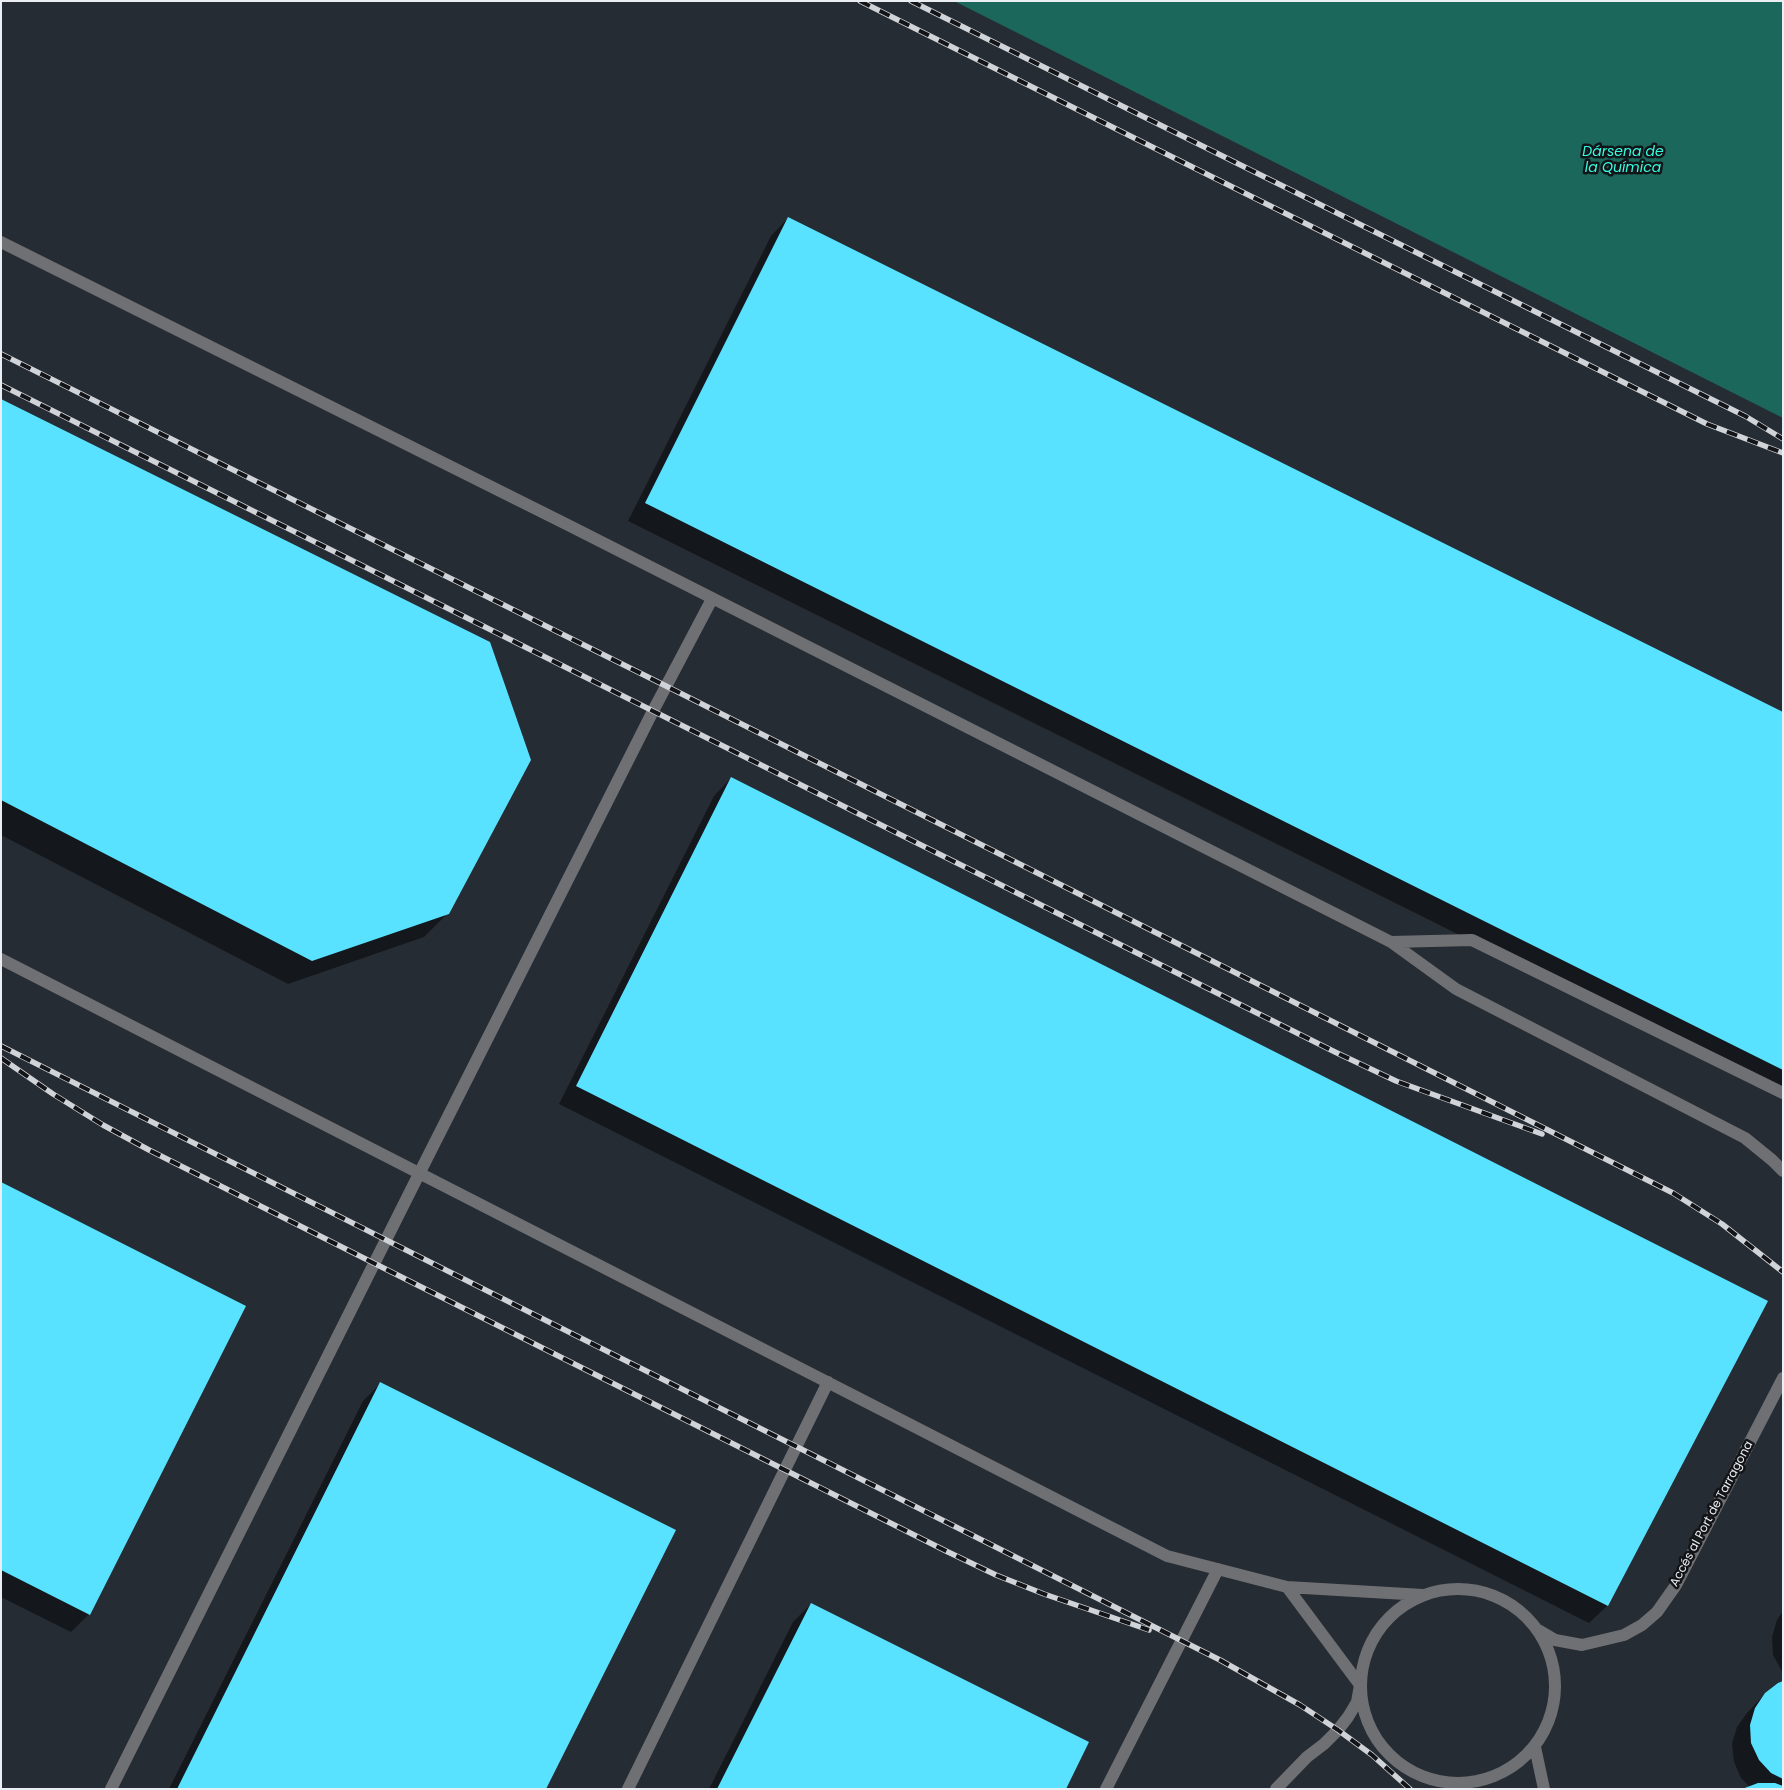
<!DOCTYPE html>
<meta charset="utf-8">
<style>
body{margin:0}
#map{position:relative;width:1784px;height:1790px;overflow:hidden;background:#262c33;font-family:Poppins,sans-serif}
canvas{display:block}
.frame{position:absolute;inset:0;border:2px solid #ebeff3;pointer-events:none}
</style>
<div id="map">
<canvas width="1784" height="1790"></canvas>
<div class="frame"></div>
</div>
<script>
const g = document.querySelector('canvas').getContext('2d');
g.lineJoin = 'round';
function fill(path, color) { g.fillStyle = color; g.fill(path, 'evenodd'); }
const shape = rows => new Path2D(rows.map(r => 'M' + r).join(''));
function trace(path, color, width, dash) { g.strokeStyle = color; g.lineWidth = width; g.lineCap = dash ? 'butt' : 'round'; g.setLineDash(dash || []); g.stroke(path); }
function label(font, color, halo, rows, align = 'center') {
  g.font = font + ' Poppins,sans-serif'; g.lineWidth = 5; g.setLineDash([]); g.textBaseline = 'middle'; g.strokeStyle = halo; g.fillStyle = color; for (const [text, x, y, turn = 0] of rows) {
    g.save(); g.translate(x, y); g.rotate((+turn || 0) * Math.PI / 180); g.textAlign = isNaN(turn) ? turn : align; if (halo) g.strokeText(text, 0, 0); g.fillText(text, 0, 0); g.restore();
  }
}
const water = shape([
 [954,1,1783,1,1783,418]
]);
const shadow = shape([
 [788,218,1783,714,1783,1096,628,521,771,236],
 [1,400,448,913,424,937,288,984,1,835],
 [731,778,1766,1301,1607,1606,1589,1623,559,1104,714,796],
 [1,1183,245,1307,89,1614,71,1632,1,1597],
 [381,1383,545,1789,169,1789,363,1401],
 [811,1604,1064,1789,709,1789,793,1622],
 [1783,1611,1783,1673,1773,1655,1772,1637,1777,1620],
 [1783,1683,1783,1789,1750,1787,1741,1778,1734,1762,1732,1744,1737,1727,1747,1713,1765,1694]
]);
const building = shape([
 [788,217,1783,712,1783,1070,645,503],
 [1,399,490,642,531,760,449,914,312,961,1,800],
 [731,777,1768,1301,1608,1606,576,1086],
 [1,1182,246,1306,90,1615,1,1570],
 [380,1382,676,1530,546,1789,177,1789],
 [811,1603,1089,1742,1066,1789,717,1789],
 [1783,1681,1783,1779,1771,1773,1759,1760,1751,1743,1750,1725,1755,1708,1765,1693,1778,1683],
 [1758,1783,1775,1783,1783,1786,1783,1789,1742,1789]
]);
const service = shape([
 [1,242,568,525,1391,942,1456,989,1745,1138,1772,1160,1783,1171],
 [1391,942,1472,940,1783,1093],
 [1,959,1167,1556,1287,1587],
 '1361 1686a97 97 0 1 1 194 0a97 97 0 1 1-194 0Z',
 [1538,1630,1555,1640,1582,1645,1624,1635,1642,1625,1657,1612,1676,1585,1783,1378],
 [1535,1747,1544,1789],
 [111,1789,419,1174,653,711,712,599],
 [628,1789,828,1382],
 [1106,1789,1218,1569],
 [1276,1789,1307,1757,1324,1744,1338,1730,1348,1717,1357,1702,1360,1685,1287,1587,1423,1595]
]);
const rail = shape([
 [860,1,1707,424,1783,453],
 [911,1,1745,416,1783,439],
 [1,354,666,686,1673,1193,1722,1224,1783,1272],
 [1,385,1335,1052,1396,1081,1542,1134],
 [1,1046,1220,1660,1300,1705,1338,1730,1372,1755,1410,1789],
 [1,1058,53,1094,103,1125,149,1150,946,1551,996,1575,1044,1594,1149,1630]
]);
const streetNames = [
 ["Accés al Port de Tarragona",1712,1514,-62]
];
const waterNames = [
 ["Dársena de",1623,152],
 ["la Química",1623,168]
];
fill(water, '#1c675c');
fill(shadow, '#0007');
fill(building, '#59e2ff');
trace(service, '#6f7074', 12);
trace(rail, '#d0d4d9', 5.5);
trace(rail, '#121417', 4, [11]);
label('12px', '#ebeff3', '#121417', streetNames);
label('italic 14px', '#34fde1', '#121417', waterNames);
</script>
